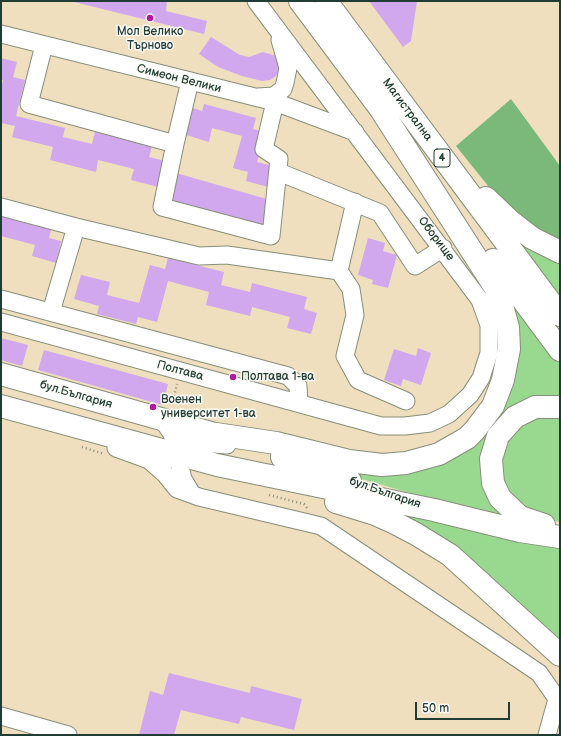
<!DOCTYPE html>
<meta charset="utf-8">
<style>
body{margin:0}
#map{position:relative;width:561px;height:736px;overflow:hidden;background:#efdfbf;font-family:"Balsamiq Sans",sans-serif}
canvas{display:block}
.frame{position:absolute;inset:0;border:2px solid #1f3d34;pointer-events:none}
.scale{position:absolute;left:415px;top:702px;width:95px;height:18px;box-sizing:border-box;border:2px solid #1f3d34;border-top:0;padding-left:5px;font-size:12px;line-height:14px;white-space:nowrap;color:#1f3d34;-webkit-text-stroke:3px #fdfcf7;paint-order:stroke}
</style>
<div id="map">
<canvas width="561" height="736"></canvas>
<div class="frame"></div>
<div class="scale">50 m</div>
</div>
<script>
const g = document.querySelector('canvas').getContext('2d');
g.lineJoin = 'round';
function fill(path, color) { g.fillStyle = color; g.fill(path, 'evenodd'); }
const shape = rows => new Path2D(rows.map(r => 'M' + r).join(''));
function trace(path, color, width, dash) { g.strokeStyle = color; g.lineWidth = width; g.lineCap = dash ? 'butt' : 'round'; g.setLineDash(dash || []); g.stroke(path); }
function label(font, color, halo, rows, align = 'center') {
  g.font = font + ' "Balsamiq Sans",sans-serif'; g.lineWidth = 3; g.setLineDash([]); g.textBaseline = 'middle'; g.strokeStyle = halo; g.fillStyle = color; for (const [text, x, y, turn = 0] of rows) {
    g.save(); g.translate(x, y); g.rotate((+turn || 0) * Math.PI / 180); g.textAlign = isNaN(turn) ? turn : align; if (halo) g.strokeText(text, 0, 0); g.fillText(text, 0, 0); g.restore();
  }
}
const green = shape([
 [505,228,560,259,560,299],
 [503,287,560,364,560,401,494,432,511,522,278,455,405,468,496,409],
 [538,415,560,415,560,522,532,516,507,496,497,457,515,427],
 [388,509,560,549,560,646]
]);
const forest = shape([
 [511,99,560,166,560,242,543,234,501,202,456,146]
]);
const building = shape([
 [70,1,167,1,166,11,207,21,204,34],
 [369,1,417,1,411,41,403,47],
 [211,37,240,55,249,57,263,52,276,56,279,70,276,76,270,80,262,81,242,76,218,67,199,54],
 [1,58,17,62,13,77,25,80,16,116,65,128,63,137,92,144,95,132,152,146,149,157,165,161,158,187,131,180,134,169,98,160,96,172,50,160,53,147,12,137,15,126,1,123,1,89,3,80,1,79],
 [204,104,256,118,253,129,265,132,257,162,273,166,268,187,246,181,248,172,233,168,242,136,212,128,209,142,183,134,190,107,202,111],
 [176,173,270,200,262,227,168,201],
 [1,212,52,226,49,238,61,241,56,263,32,256,35,245,1,236],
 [368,238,385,243,383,251,397,255,388,288,372,284,373,280,358,275],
 [168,258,224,272,221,285,250,292,252,283,307,297,304,309,317,313,311,334,287,328,290,317,252,307,250,316,206,305,209,292,168,281,157,322,138,317,136,324,97,314,99,306,74,299,81,275,110,282,107,295,139,303,150,265,165,269],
 [1,338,28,345,22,366,1,360],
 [418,348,431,353,421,385,403,379,401,386,384,380,394,349,416,356],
 [44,350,168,384,163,405,38,370],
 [169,673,250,693,251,686,302,699,294,730,241,717,239,724,181,710,174,735,139,735,150,691,163,695]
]);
const path = shape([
 [172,404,177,384],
 [82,447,104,454],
 [269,495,304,504,307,508]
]);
const minor = shape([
 [1,34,275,102,355,132],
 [44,45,29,104,175,144],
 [190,81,175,144,162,207,271,236,279,159,264,149,275,102],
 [258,97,274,96,283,89,285,83,288,68,280,40],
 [279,172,380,213,415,266,443,248],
 [1,207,76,227,199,256,227,255,339,271,351,289,355,315,345,356,358,380,406,401],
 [339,271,355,202],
 [1,299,288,376,298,386,299,403],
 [51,312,76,227],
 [1,322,381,426,405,426,430,423,449,414,470,395,481,378,489,353,489,325,480,300,256,1],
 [157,417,166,425,172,434,183,479,192,494],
 [116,448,149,460,165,474,177,489,199,497,321,526,539,673,560,703],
 [167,460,169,452,175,446,187,442,227,445],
 [1,716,68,735],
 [547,735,557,699]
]);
const major = shape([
 [300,1,385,115],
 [326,1,560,315],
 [486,198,510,221,532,238,560,252],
 [493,260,560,350],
 [1,374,229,438],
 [1,406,217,465,434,510,520,531,560,537],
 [216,434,276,443,349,461,382,465,406,463,439,454,467,438,475,430,493,406,503,380,509,349,508,327,500,299,495,287,376,102],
 [282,457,350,481],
 [336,502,375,514,395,523,416,534,450,555,560,655],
 [544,525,520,517,500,498,493,483,491,459,498,436,515,417,535,407,560,407]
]);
const markers = [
 [150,18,4,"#b5179e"],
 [233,377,4,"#b5179e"],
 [153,407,4,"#b5179e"]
];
const shields = [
 [442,158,16]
];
const shieldNames = [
 ["4",442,158]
];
const poiNames = [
 ["Мол Велико",150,32,"center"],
 ["Търново",150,46,"center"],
 ["Полтава 1-ва",241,377],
 ["Военен",161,400],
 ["университет 1-ва",161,414]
];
const streetNames = [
 ["Симеон Велики",179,79,14],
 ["Магистрална",407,110,53],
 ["Оборище",436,239,53],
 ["Полтава",180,371,15],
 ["бул.България",76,395,16],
 ["бул.България",385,493,19]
];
fill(green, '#99d98f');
fill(forest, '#7ab97a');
fill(building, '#d1a7ee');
trace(minor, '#878e7a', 19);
trace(major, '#878e7a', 24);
trace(path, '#878e7a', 2.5, [1, 3]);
trace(minor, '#fff', 17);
trace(major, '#fff', 22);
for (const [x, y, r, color] of markers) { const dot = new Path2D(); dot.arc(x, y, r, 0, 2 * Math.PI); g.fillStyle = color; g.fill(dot); trace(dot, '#fdfcf7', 1.5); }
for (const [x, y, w] of shields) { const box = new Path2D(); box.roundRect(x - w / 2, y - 9, w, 18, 3); g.fillStyle = '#fdfcf7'; g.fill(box); trace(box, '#1f3d34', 1); }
label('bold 11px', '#1f3d34', null, shieldNames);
label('12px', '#1f3d34', '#fdfcf7', poiNames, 'left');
label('12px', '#1f3d34', '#fdfcf7', streetNames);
</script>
